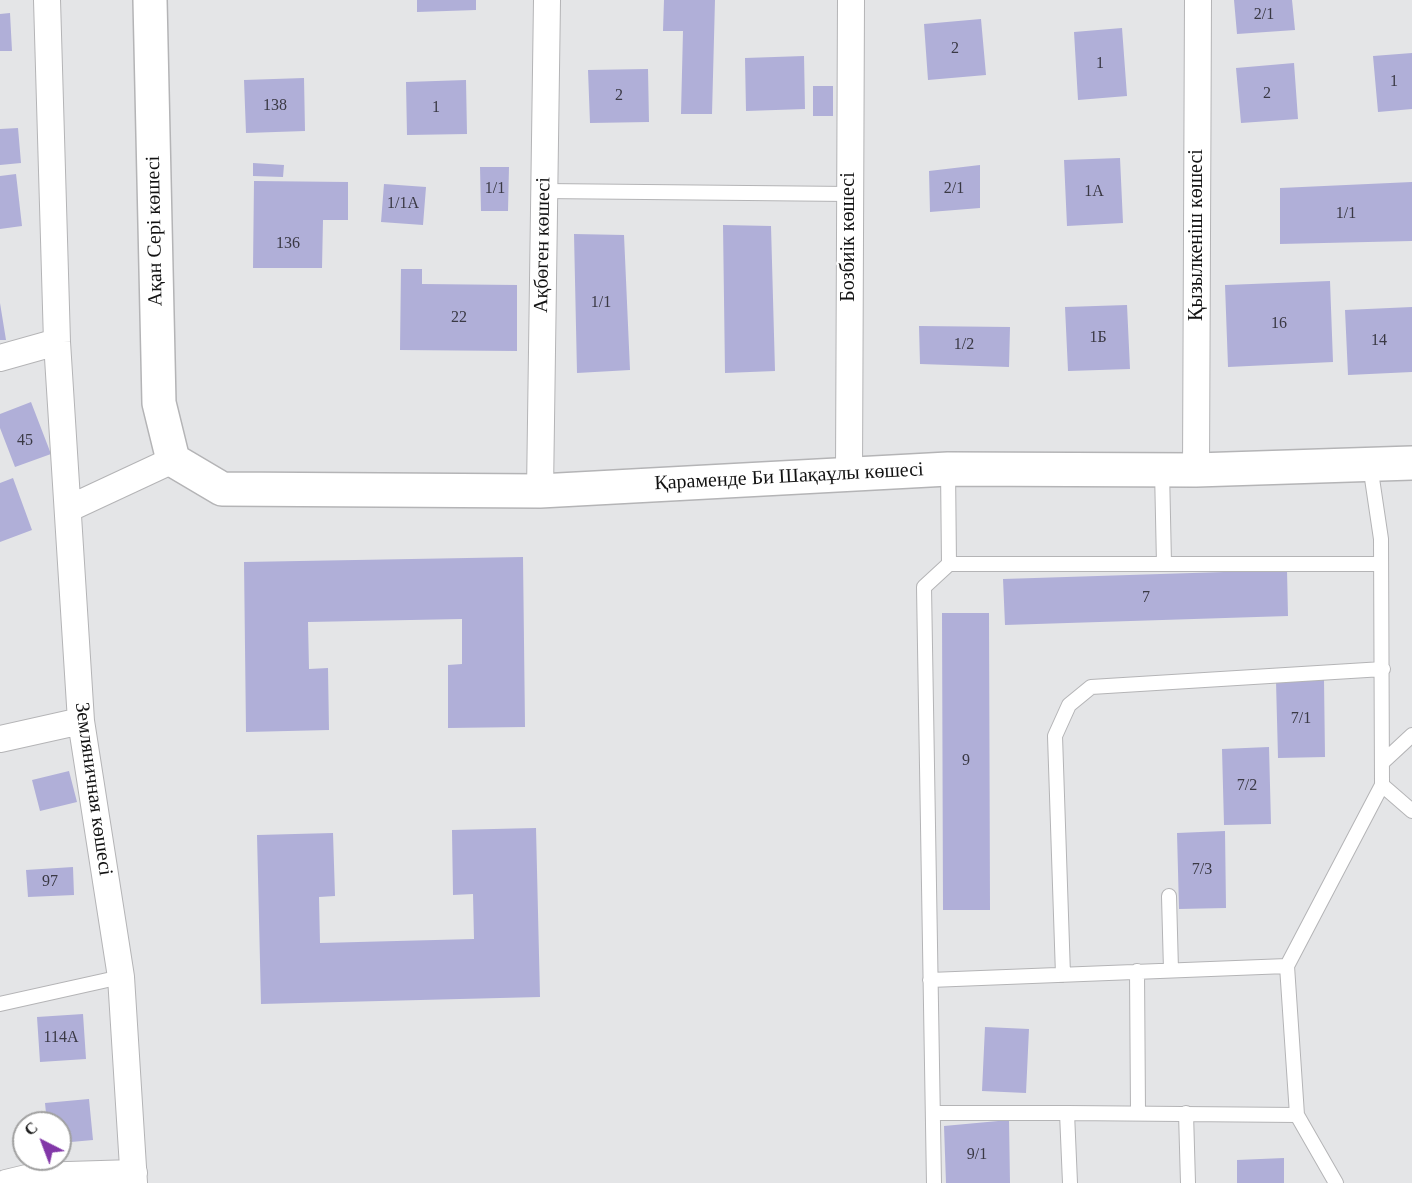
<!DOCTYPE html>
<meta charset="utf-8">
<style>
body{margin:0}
#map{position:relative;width:1412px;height:1183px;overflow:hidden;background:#e4e5e7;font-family:Georgia,serif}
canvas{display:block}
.north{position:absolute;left:12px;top:1111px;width:60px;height:60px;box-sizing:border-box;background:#fff;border:2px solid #a0a0a0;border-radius:50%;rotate:318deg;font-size:16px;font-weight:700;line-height:24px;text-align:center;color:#121212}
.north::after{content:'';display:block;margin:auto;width:21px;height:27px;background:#8237a8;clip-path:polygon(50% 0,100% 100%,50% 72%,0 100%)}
</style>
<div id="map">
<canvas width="1412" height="1183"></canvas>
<div class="north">С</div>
</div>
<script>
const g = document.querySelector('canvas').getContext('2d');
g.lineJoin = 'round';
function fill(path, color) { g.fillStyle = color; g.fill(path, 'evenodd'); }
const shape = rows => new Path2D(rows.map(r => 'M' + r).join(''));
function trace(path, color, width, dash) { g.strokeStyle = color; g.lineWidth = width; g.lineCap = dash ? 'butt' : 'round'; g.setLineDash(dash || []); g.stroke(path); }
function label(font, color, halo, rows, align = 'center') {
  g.font = font + ' Georgia,serif'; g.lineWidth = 4.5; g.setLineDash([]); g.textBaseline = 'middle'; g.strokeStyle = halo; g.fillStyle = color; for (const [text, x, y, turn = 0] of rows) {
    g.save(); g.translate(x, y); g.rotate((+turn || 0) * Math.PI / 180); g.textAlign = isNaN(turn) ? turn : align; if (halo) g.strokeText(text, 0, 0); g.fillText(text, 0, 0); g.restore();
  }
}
const building = shape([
 [417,0,476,0,476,10,417,12],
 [664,0,715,0,712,114,681,114,683,31,663,31],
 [1234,0,1292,0,1295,30,1237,34],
 [10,13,12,51,0,51,0,14],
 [981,19,986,75,928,80,924,24],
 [1122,28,1127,96,1078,100,1074,32],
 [1412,53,1412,109,1378,112,1373,56],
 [804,56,805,109,746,111,745,58],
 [1294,63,1298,119,1241,123,1236,68],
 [648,69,649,122,590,123,588,70],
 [304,78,305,131,246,133,244,80],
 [466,80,467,134,407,135,406,82],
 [813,86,833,86,833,116,813,116],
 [18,128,21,163,0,165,0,129],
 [1120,158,1123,223,1067,226,1064,160],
 [253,163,284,165,283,177,253,176],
 [980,165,980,208,930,212,929,171],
 [480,167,509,167,508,211,481,211],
 [16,174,22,226,0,229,0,176],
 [254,181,348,182,348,220,323,220,322,268,253,268],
 [1412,182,1412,241,1280,244,1280,188],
 [384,184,426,187,423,225,381,222],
 [723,225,771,226,775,371,725,373],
 [574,234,624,235,630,370,577,373],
 [401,269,422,269,422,284,517,285,517,351,400,350],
 [1330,281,1333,362,1228,367,1225,285],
 [0,303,6,340,0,340],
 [1127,305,1130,369,1068,371,1065,307],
 [1412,307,1412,372,1348,375,1345,310],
 [919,326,1010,327,1009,367,920,364],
 [31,402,51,454,15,467,0,428,0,414],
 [13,478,32,530,0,542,0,483],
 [523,557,525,727,448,728,448,665,462,664,462,619,308,622,309,669,328,668,329,730,246,732,244,562],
 [1287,570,1288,616,1005,625,1003,579],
 [942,613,989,613,990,910,943,910],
 [1324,680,1325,757,1278,758,1276,681],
 [1269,747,1271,824,1224,825,1222,749],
 [69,771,77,802,40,811,32,780],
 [536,828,540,997,261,1004,257,835,333,833,335,896,319,897,320,943,474,939,473,894,453,895,452,830],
 [1225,831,1226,908,1179,909,1177,833],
 [73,867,74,895,28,897,26,870],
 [83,1014,86,1059,40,1062,37,1017],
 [985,1027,1029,1029,1026,1093,982,1091],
 [89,1099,93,1140,60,1143,60,1123,47,1123,45,1103],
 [1009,1120,1010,1183,946,1183,944,1126],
 [1284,1158,1284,1183,1237,1183,1237,1160]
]);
const service = shape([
 [544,191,849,194],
 [948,469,949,564],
 [1162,470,1164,564],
 [1383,762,1412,735],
 [1382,785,1412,811],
 [1169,896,1171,970],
 [1137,971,1138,1112],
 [1063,975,1055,736,1069,705,1091,687,1383,669],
 [930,980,1287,966],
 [0,1004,121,977],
 [933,1113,1067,1113],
 [1186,1113,1188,1183],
 [934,1183,924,587,949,564,1381,564],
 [1070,1183,1067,1113,1297,1115],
 [1336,1183,1297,1115,1287,966,1382,785,1381,539,1370,465]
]);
const minor = shape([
 [47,0,57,342,81,721,121,977,134,1183],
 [0,358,57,342],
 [1196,470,1198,0],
 [849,473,851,0],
 [540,491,547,0],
 [70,508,173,460],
 [0,739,81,721],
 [6,1183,35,1176,134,1173]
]);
const tertiary = shape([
 [150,0,159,403,173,460,222,489,540,491,948,469,1196,470,1412,463]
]);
const numberNames = [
 ["2/1",1264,15],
 ["2",955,49],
 ["1",1100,64],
 ["1",1394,82],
 ["2",1267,94],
 ["2",619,96],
 ["138",275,106],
 ["1",436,108],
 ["1/1",495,189],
 ["2/1",954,189],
 ["1А",1094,192],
 ["1/1А",403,204],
 ["1/1",1346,214],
 ["136",288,244],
 ["1/1",601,303],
 ["22",459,318],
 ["16",1279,324],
 ["1Б",1098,338],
 ["14",1379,341],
 ["1/2",964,345],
 ["45",25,441],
 ["7",1146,598],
 ["7/1",1301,719],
 ["9",966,761],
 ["7/2",1247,786],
 ["7/3",1202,870],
 ["97",50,882],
 ["114А",61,1038],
 ["9/1",977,1155]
];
const streetNames = [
 ["Ақан Сері көшесі",155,231,-91],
 ["Қызылкеніш көшесі",1197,235,-90],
 ["Бозбиік көшесі",849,237,-90],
 ["Ақбөген көшесі",543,245,-89],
 ["Қараменде Би Шақаұлы көшесі",789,477,-3],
 ["Земляничная көшесі",93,789,82]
];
fill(building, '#b0afd8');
trace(service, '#b4b4b6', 16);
trace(minor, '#b4b4b6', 28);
trace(tertiary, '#b4b4b6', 36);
trace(service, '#fff', 14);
trace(minor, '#fff', 26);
trace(tertiary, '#fff', 33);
label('16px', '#3a3944', null, numberNames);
label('20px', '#121212', '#fff', streetNames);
</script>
